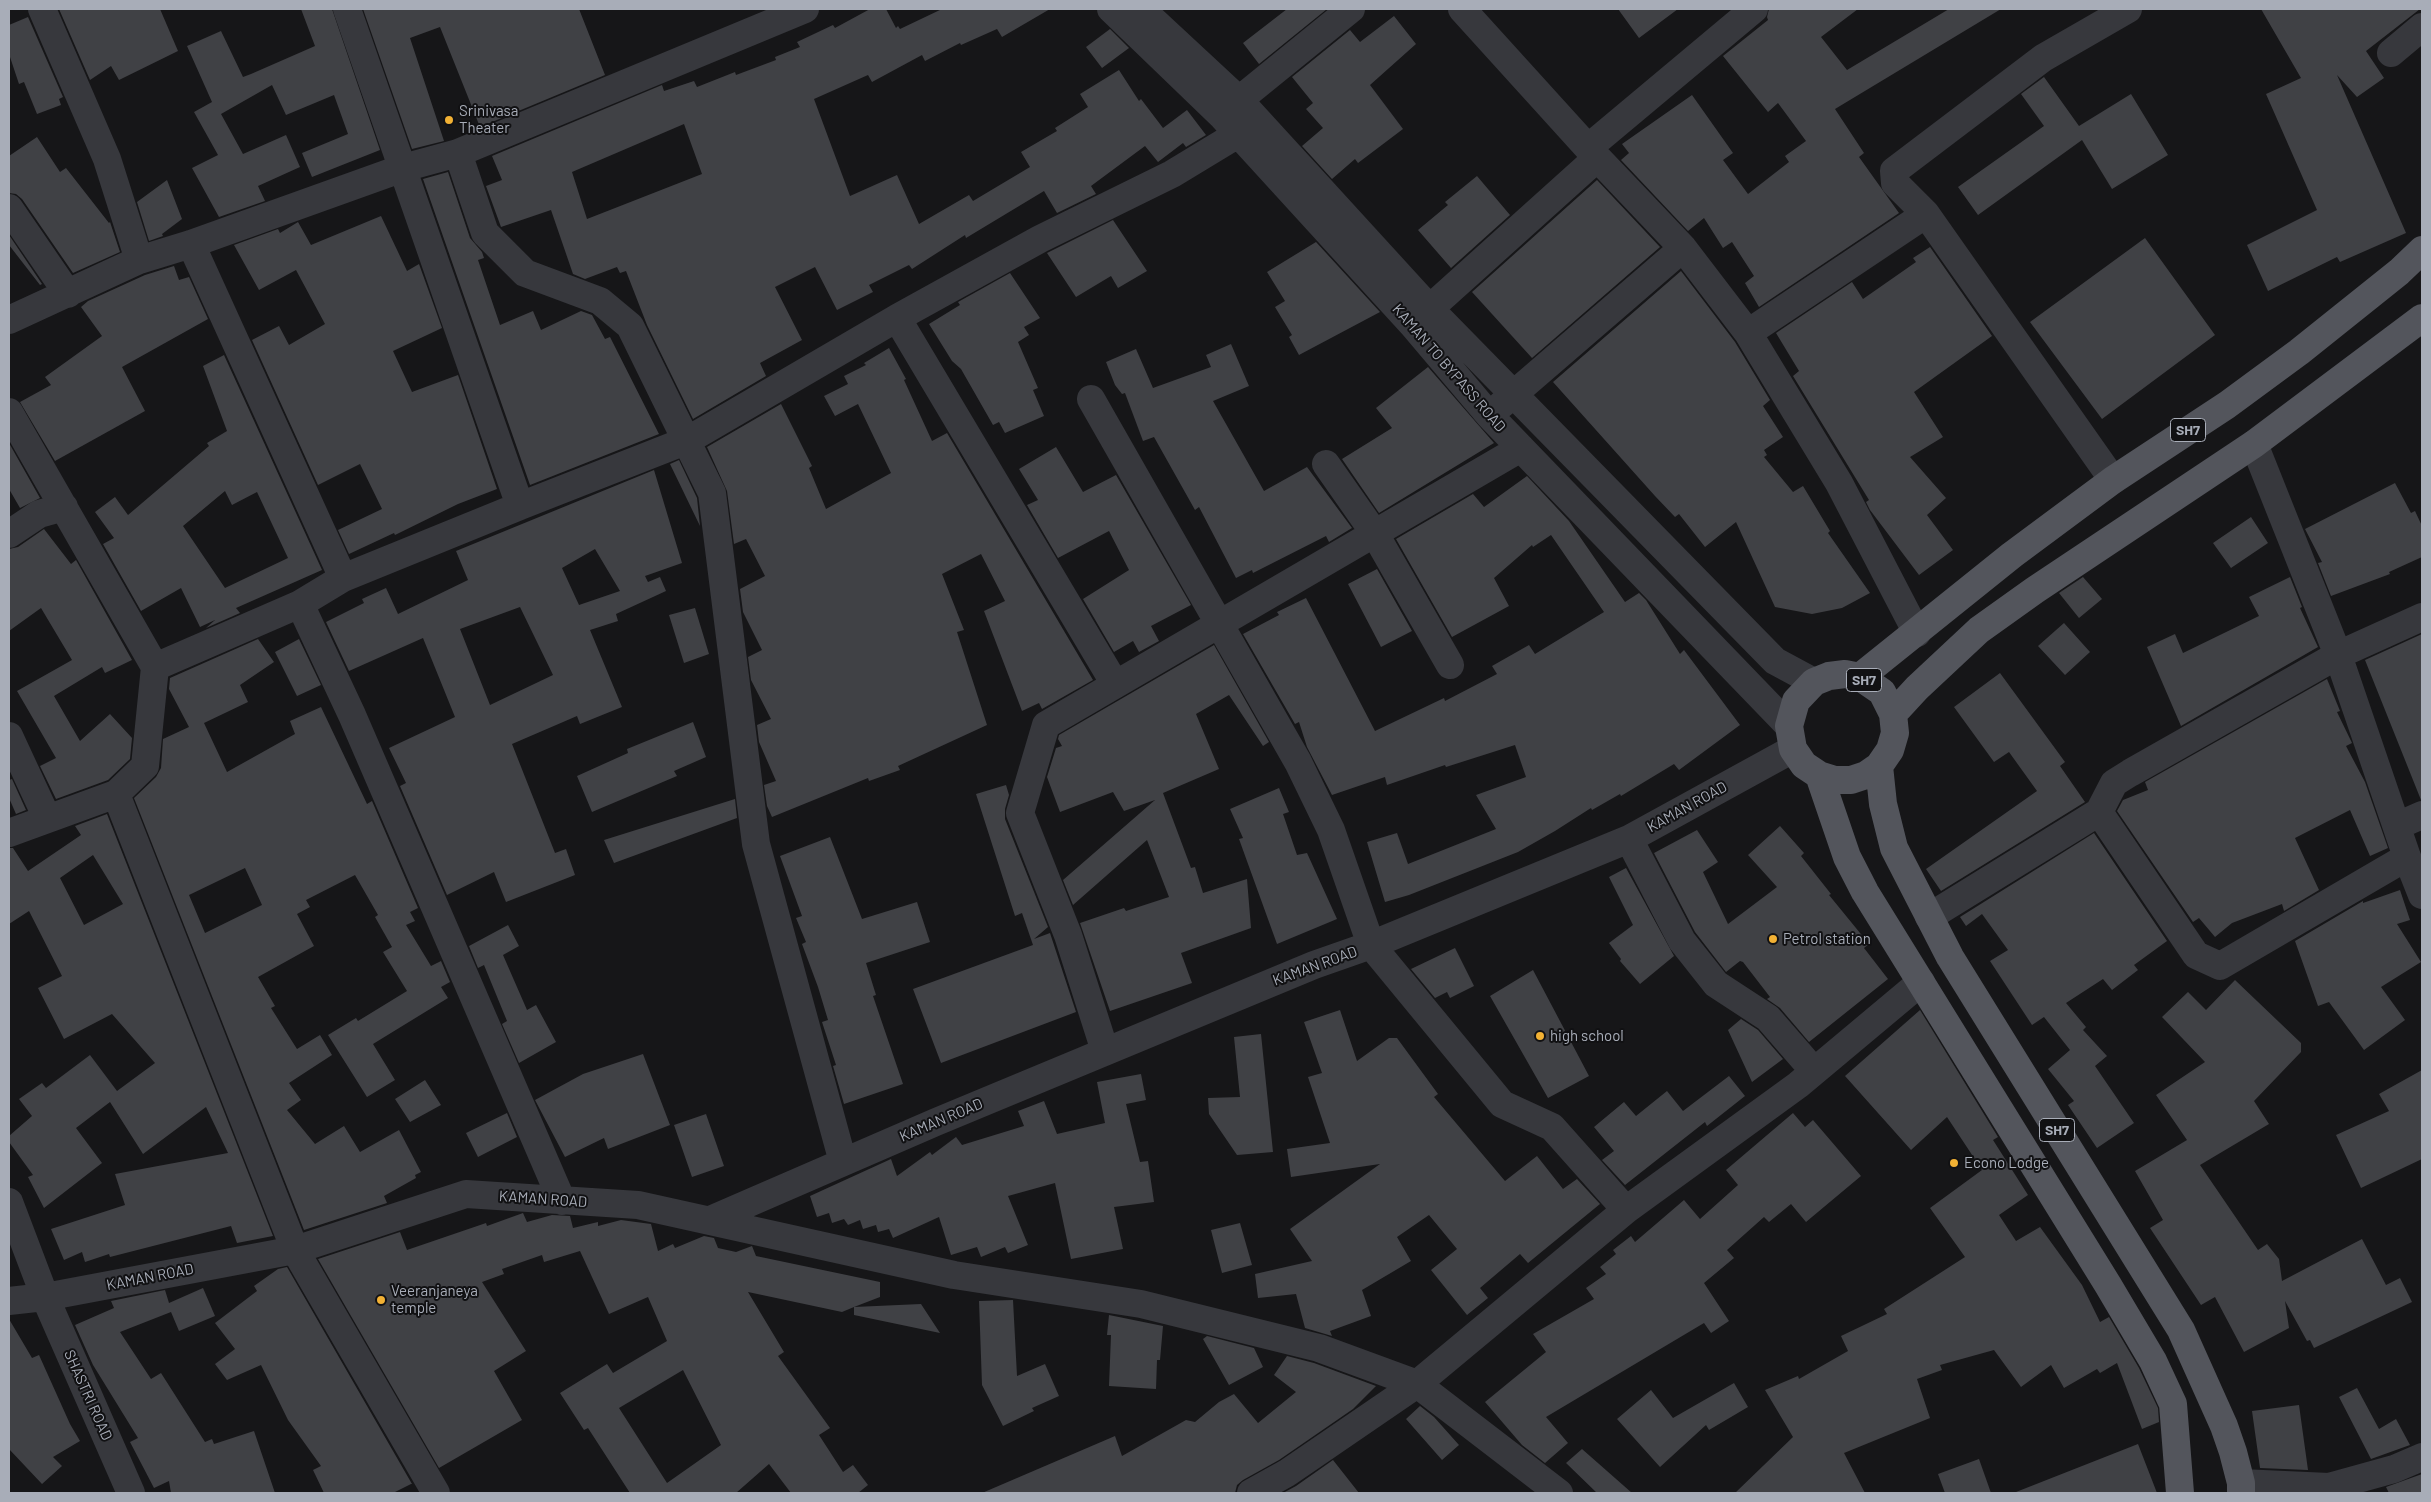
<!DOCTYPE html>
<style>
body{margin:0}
#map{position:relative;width:2431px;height:1502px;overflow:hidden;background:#161618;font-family:Barlow,sans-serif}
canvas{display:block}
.frame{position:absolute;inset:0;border:10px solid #a8adb8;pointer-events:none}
</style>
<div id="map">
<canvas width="2431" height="1502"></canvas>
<div class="frame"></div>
</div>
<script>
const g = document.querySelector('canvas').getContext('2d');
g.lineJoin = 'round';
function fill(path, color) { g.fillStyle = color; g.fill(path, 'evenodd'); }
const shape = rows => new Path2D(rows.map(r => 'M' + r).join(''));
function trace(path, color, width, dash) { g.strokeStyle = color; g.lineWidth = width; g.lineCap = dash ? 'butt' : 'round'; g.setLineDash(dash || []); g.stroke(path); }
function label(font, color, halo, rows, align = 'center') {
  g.font = font + ' Barlow,sans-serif'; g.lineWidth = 4; g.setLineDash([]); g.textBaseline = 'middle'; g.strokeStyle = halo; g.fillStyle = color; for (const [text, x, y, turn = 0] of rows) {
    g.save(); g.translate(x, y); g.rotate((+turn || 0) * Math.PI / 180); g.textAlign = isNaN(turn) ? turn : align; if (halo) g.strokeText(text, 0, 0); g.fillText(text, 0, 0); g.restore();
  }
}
const building = shape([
 [59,9,160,9,178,51,119,80,111,66,90,80],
 [301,9,332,9,380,150,312,177,302,153,348,134,334,95,286,115,272,85,221,114,243,154,286,135,300,167,258,186,265,201,219,217,192,168,218,155,194,112,212,102,187,46,221,31,243,77,251,74,315,46],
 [363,9,579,9,605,75,480,127,440,27,410,38,444,141,412,149],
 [870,9,886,9,896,28,898,26,900,29,942,9,1050,9,1002,37,997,29,961,45,960,43,925,61,922,55,872,82,868,75,814,99,850,196,897,175,919,224,969,195,973,201,1030,167,1021,152,1057,131,1055,128,1088,107,1080,94,1119,70,1139,101,1141,99,1163,128,1187,110,1206,135,1186,147,1183,143,1158,162,1145,146,1091,186,1096,194,1057,213,1044,191,966,238,965,235,912,269,909,265,869,285,873,292,837,310,815,267,775,287,802,340,760,363,766,376,693,419,647,325,626,271,620,273,617,267,585,279,573,274,551,210,501,227,486,186,502,180,492,156,662,85,664,91,694,81,697,87,735,72,736,75,776,60,775,57,800,47,797,42,833,25,835,28],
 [684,124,702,174,587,219,572,172],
 [1287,9,1327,9,1259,64,1243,43],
 [1618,9,1678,9,1639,38],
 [1769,9,1858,9,1821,37,1847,70,1949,9,2001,9,1835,109,1864,153,1859,157,1899,213,1759,307,1745,283,1754,276,1732,242,1723,248,1704,218,1688,231,1621,160,1629,153,1622,144,1692,95,1733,153,1723,160,1748,194,1789,162,1785,156,1806,141,1778,103,1768,112,1723,56,1768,20,1767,17],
 [2261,9,2420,9,2366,51,2384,78,2357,97,2337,75,2406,233,2340,262,2337,257,2268,291,2247,245,2317,210,2266,94,2301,78],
 [1394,16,1416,44,1370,85,1403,129,1358,163,1355,159,1332,179,1302,146,1323,128,1306,109,1313,103,1292,77,1350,30,1360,42],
 [28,17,63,97,59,99,61,105,37,114,24,82,19,84,9,54,9,25],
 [1110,29,1129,48,1102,68,1086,47],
 [2044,77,2079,126,2131,94,2168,155,2112,189,2082,140,1978,215,1958,187,2044,126,2021,94],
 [37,137,60,172,66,168,109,223,110,222,120,252,73,273,22,199,16,194,9,193,9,156],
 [448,172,470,238,482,252,484,258,478,260,500,325,533,311,541,330,581,311,592,315,605,339,610,337,659,434,530,485,423,179],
 [1477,176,1510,215,1451,268,1418,230,1448,205,1445,202],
 [167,180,182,219,162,234,163,236,149,241,137,202],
 [1597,180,1660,247,1532,358,1472,292],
 [381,216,407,271,419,264,442,328,393,351,412,392,458,375,497,489,458,504,395,535,394,533,349,554,338,530,382,509,360,464,318,485,252,340,279,326,289,345,325,324,296,270,259,290,234,245,278,229,280,233,298,222,311,245],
 [1113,220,1147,271,1118,288,1111,276,1076,297,1047,253],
 [9,235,42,284,40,285,9,245],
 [2145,238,2215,335,2102,419,2030,322],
 [1316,242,1380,312,1299,355,1289,337,1292,335,1275,307,1285,301,1267,272],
 [1930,247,1992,336,1914,392,1943,437,1910,457,1946,498,1927,515,1953,550,1919,575,1870,510,1866,502,1869,500,1793,376,1799,371,1776,333,1852,282,1863,299,1916,262,1913,258],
 [174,266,179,280,189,277,208,319,122,367,145,411,55,461,20,402,51,385,45,377,102,336,81,307,88,301,145,275],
 [1681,271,1735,342,1770,400,1763,406,1783,437,1764,450,1767,455,1764,457,1793,492,1803,486,1830,531,1828,533,1870,593,1842,608,1812,614,1775,607,1736,522,1705,547,1679,514,1675,517,1655,496,1553,382],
 [1010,273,1040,318,1024,327,1029,335,1018,342,1038,388,1033,390,1044,416,1005,433,999,422,993,425,961,369,952,361,929,324,960,305,958,302],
 [1231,344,1249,386,1213,401,1264,491,1307,467,1352,528,1329,542,1326,536,1253,573,1252,570,1236,578,1199,507,1195,510,1154,437,1143,441,1125,393,1122,394,1115,385,1106,362,1136,349,1153,388,1211,367,1206,355],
 [889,348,906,379,904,380,932,441,947,433,1093,680,1042,709,1039,703,1022,711,984,611,1005,601,981,554,942,574,964,630,957,632,987,725,898,766,900,770,869,781,868,778,772,817,767,806,764,785,776,781,759,742,757,725,771,719,751,680,748,657,762,650,743,612,740,589,765,576,746,539,734,544,727,491,707,447,781,404,812,466,809,468,826,509,891,473,858,404,835,416,824,396,848,384,844,376,866,365,864,363],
 [224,355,322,570,236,608,240,613,206,628,215,620,200,627,181,588,141,611,103,544,114,538,95,512,115,497,128,515,209,446,207,443,227,431,203,366],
 [225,491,232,505,257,492,288,558,225,588,183,526],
 [1428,367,1494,443,1379,513,1342,459,1392,428,1376,408],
 [9,443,40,498,20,508,9,489],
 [1056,447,1083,492,1116,475,1191,605,1151,626,1159,641,1139,652,1133,641,1114,652,1083,599,1129,570,1109,531,1058,558,1027,505,1038,500,1019,469],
 [679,460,697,498,700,526,670,464],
 [654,470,682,563,645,576,648,582,660,577,666,591,616,614,618,621,590,630,622,707,580,724,577,716,512,744,555,853,566,849,575,875,506,902,494,872,447,895,400,786,406,783,389,748,455,717,423,638,349,671,326,622,364,603,362,599,386,588,398,614,468,580,456,551],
 [595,549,620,591,579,605,562,568],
 [520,607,553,675,490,705,460,629],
 [1527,476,1569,521,1625,602,1639,593,1646,600,1680,654,1684,650,1740,725,1679,770,1674,764,1621,796,1620,794,1592,810,1591,808,1555,831,1518,852,1409,895,1385,902,1367,842,1397,833,1408,864,1496,829,1476,795,1526,777,1515,745,1446,767,1445,765,1387,785,1385,777,1332,795,1307,747,1299,722,1295,724,1243,634,1279,615,1277,612,1306,598,1375,731,1444,698,1445,701,1497,674,1492,666,1529,645,1535,654,1604,612,1551,535,1533,547,1532,545,1494,578,1509,606,1452,637,1396,539,1473,494,1484,507],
 [2395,483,2411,513,2415,511,2422,526,2422,557,2389,572,2390,574,2331,596,2318,563,2322,562,2305,529],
 [2251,517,2268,543,2231,568,2213,543],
 [44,529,71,564,76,560,132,660,105,673,102,667,54,696,80,741,110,714,132,738,130,759,108,780,56,799,40,766,56,758,17,691,72,660,41,608,9,631,9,549,18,547],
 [1377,569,1412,631,1381,647,1348,584],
 [2083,577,2102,599,2079,618,2059,593],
 [2290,577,2302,607,2300,608,2318,647,2181,726,2147,647,2175,634,2183,653,2259,616,2249,597],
 [695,608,709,654,684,663,669,615],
 [2064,623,2090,652,2065,675,2038,646],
 [2422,634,2422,800,2421,800,2365,660],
 [258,639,274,662,240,685,248,702,204,723,227,772,295,734,290,721,321,707,367,804,372,801,418,908,410,912,415,921,406,925,431,966,441,961,450,982,441,987,448,998,373,1044,395,1080,367,1097,328,1035,356,1018,358,1021,407,991,383,952,392,947,375,917,378,915,355,875,306,900,310,907,297,914,314,946,258,977,275,1006,271,1008,297,1049,320,1035,332,1055,289,1083,301,1100,287,1110,315,1144,344,1126,360,1152,399,1130,421,1172,415,1175,416,1178,384,1196,387,1203,304,1230,134,798,156,777,161,768,163,739,189,727,169,689,170,678],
 [245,868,262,905,205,933,189,895],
 [299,639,321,685,297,696,275,652],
 [1214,645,1269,742,1263,746,1229,695,1196,714,1219,769,1163,793,1191,868,1195,867,1203,893,1247,879,1251,928,1181,953,1192,983,1110,1011,1080,923,1124,908,1126,911,1169,897,1147,840,1073,905,1063,880,1155,800,1124,811,1113,792,1060,812,1047,777,1056,748,1062,746,1058,739,1059,735],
 [2000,673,2065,762,2060,766,2085,802,1941,891,1926,869,2037,791,2009,752,1994,762,1954,707],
 [2327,679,2340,711,2337,712,2352,743,2346,746,2365,782,2388,848,2370,856,2350,810,2295,838,2319,890,2284,911,2282,904,2232,923,2215,937,2199,918,2193,922,2117,811,2123,800,2148,790,2145,782],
 [693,722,706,757,674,771,677,776,592,812,577,776,628,753,627,749],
 [12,779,26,810,16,814,9,798,9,780],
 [1006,785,1009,795,1005,809,1005,819,1048,927,1034,939,1050,933,1076,1012,941,1063,913,989,1033,945,1022,913,1015,916,976,794],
 [1279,788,1289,812,1283,814,1297,855,1307,853,1337,919,1277,944,1239,839,1243,838,1230,809],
 [735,799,737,818,614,863,604,840],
 [107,814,273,1236,237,1243,231,1226,110,1257,109,1254,85,1262,82,1252,64,1260,51,1229,125,1205,115,1174,228,1153,206,1107,143,1154,110,1102,76,1128,102,1163,44,1208,28,1177,33,1175,9,1142,9,1136,32,1116,19,1099,42,1083,46,1088,90,1055,117,1091,155,1063,112,1014,64,1039,38,988,62,976,29,911,9,924,9,848,13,848,28,871,81,835,75,826],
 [93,855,123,904,84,925,60,878],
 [1780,826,1804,853,1801,856,1831,894,1829,895,1869,944,1864,948,1888,979,1809,1042,1780,1008,1767,999,1770,997,1743,962,1740,961,1726,972,1695,932,1654,853,1697,830,1718,862,1703,872,1728,924,1777,887,1748,855],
 [2094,833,2167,941,2134,965,2138,970,2112,990,2103,979,2066,1003,2086,1027,2083,1030,2107,1056,2095,1066,2134,1123,2097,1148,2068,1105,2074,1101,2048,1069,2070,1050,2044,1017,2032,1025,1990,961,2008,950,1982,914,1966,926,1960,917],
 [830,837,862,919,917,902,930,942,866,963,876,995,873,996,903,1084,844,1104,833,1066,836,1065,822,1022,828,1020,818,987,802,944,806,942,796,918,802,916,780,856],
 [1626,868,1674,956,1640,984,1620,961,1621,959,1609,943,1633,925,1609,877],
 [2400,890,2410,920,2397,924,2421,962,2381,987,2405,1020,2364,1050,2329,1002,2318,1006,2295,941,2363,901,2363,903],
 [508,925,519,946,503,955,527,1010,536,1005,556,1042,519,1063,502,1024,507,1021,484,965,478,968,469,946],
 [1455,948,1474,986,1450,998,1447,992,1435,998,1411,969],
 [1533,970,1589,1076,1548,1098,1490,996],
 [2235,980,2301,1043,2301,1052,2254,1101,2269,1124,2200,1165,2258,1250,2267,1244,2279,1259,2282,1281,2362,1239,2386,1285,2400,1278,2412,1302,2314,1348,2310,1340,2307,1341,2285,1301,2289,1328,2244,1352,2215,1297,2201,1305,2150,1228,2163,1220,2135,1171,2187,1140,2156,1095,2205,1062,2162,1017,2188,992,2206,1010],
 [1340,1010,1357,1061,1389,1038,1397,1038,1438,1094,1434,1097,1505,1181,1537,1156,1563,1189,1577,1179,1600,1204,1528,1263,1520,1254,1480,1288,1488,1298,1467,1315,1431,1270,1457,1249,1429,1215,1397,1237,1411,1261,1362,1290,1371,1316,1330,1331,1332,1336,1305,1328,1296,1294,1258,1298,1255,1274,1312,1261,1290,1229,1380,1164,1291,1177,1287,1149,1330,1143,1308,1077,1322,1073,1304,1022],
 [1920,1010,1998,1137,1993,1140,2028,1195,1999,1215,2016,1241,2040,1227,2082,1285,2100,1322,2109,1317,2139,1368,2158,1408,2159,1422,2142,1429,2117,1363,2100,1373,2097,1369,2064,1388,2051,1365,2021,1387,1994,1350,1940,1365,1942,1370,1917,1379,1930,1418,1844,1453,1865,1493,1735,1493,1793,1437,1765,1390,1798,1376,1799,1379,1848,1351,1841,1336,1887,1314,1884,1309,1965,1257,1930,1208,1982,1170,1947,1117,1911,1150,1845,1076],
 [1741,1019,1758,1030,1783,1059,1752,1082,1728,1030],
 [1261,1034,1273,1152,1237,1155,1209,1114,1208,1098,1240,1097,1234,1037],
 [643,1054,670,1125,608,1149,604,1138,565,1157,535,1100,583,1074],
 [2422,1070,2422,1159,2361,1188,2336,1135,2389,1111,2379,1094],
 [1141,1074,1146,1100,1126,1104,1140,1162,1148,1161,1154,1202,1114,1207,1123,1249,1071,1259,1055,1183,1008,1196,1028,1245,1008,1253,1005,1247,981,1257,977,1247,951,1255,939,1217,893,1238,889,1229,878,1232,876,1225,863,1229,860,1220,848,1225,844,1219,832,1223,829,1213,817,1217,810,1196,891,1159,897,1176,930,1152,932,1155,956,1137,962,1145,1024,1126,1018,1111,1044,1101,1057,1134,1105,1123,1097,1082],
 [1729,1076,1745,1096,1707,1126,1705,1122,1625,1185,1602,1160,1614,1151,1594,1127,1624,1102,1636,1116,1667,1091,1683,1111],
 [425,1080,441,1105,410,1122,395,1099],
 [507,1113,517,1137,478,1157,466,1133],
 [1793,1113,1805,1127,1813,1120,1861,1176,1806,1222,1791,1204,1769,1222,1764,1217,1727,1250,1734,1258,1704,1283,1729,1321,1711,1333,1704,1323,1546,1417,1568,1443,1545,1463,1522,1445,1485,1402,1546,1352,1533,1334,1594,1299,1586,1288,1606,1274,1600,1267,1616,1254,1613,1250,1631,1236,1635,1242,1684,1200,1700,1219,1738,1185,1726,1170],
 [706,1114,724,1166,692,1177,674,1125],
 [523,1213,527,1222,552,1215,570,1216,573,1228,598,1222,598,1226,621,1220,651,1224,658,1251,673,1244,675,1248,704,1236,714,1238,718,1248,736,1252,752,1246,756,1256,880,1282,880,1297,854,1307,921,1304,940,1333,854,1315,854,1307,842,1312,748,1292,784,1352,778,1356,830,1428,819,1435,843,1472,853,1465,868,1485,858,1493,791,1493,769,1464,736,1493,630,1493,588,1428,584,1430,560,1393,607,1364,613,1373,667,1341,648,1297,609,1314,580,1251,544,1262,542,1255,502,1269,504,1274,482,1282,526,1351,494,1371,522,1420,439,1468,318,1259,400,1232,407,1250,486,1223,487,1226],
 [683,1370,721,1445,667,1483,619,1408],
 [1240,1223,1252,1265,1222,1273,1211,1230],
 [287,1267,412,1484,411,1484,393,1493,324,1493,313,1470,321,1466,288,1420,261,1365,227,1380,215,1364,235,1349,215,1323,257,1291,254,1286,278,1269],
 [203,1288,215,1316,179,1331,171,1312,120,1332,151,1379,161,1373,205,1442,212,1439,214,1444,254,1431,275,1493,171,1493,169,1481,154,1488,130,1442,138,1438,93,1365,75,1325,114,1308,111,1301,165,1290,169,1303],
 [1013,1300,1017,1376,1045,1364,1059,1396,1032,1408,1034,1411,1003,1426,982,1385,979,1301],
 [1109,1315,1163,1326,1160,1360,1157,1360,1156,1389,1109,1386,1111,1335,1107,1335],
 [9,1319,32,1358,39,1355,70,1424,80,1441,53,1457,62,1466,42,1484,9,1449],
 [1207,1336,1254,1348,1263,1367,1229,1385,1203,1339],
 [1287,1356,1314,1363,1376,1386,1353,1409,1279,1460,1243,1480,1237,1485,1235,1493,982,1493,1115,1436,1122,1456,1186,1420,1195,1422,1219,1402,1234,1394,1258,1423,1296,1392,1274,1375],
 [1734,1383,1748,1407,1709,1430,1706,1425,1660,1467,1617,1419,1651,1390,1673,1418],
 [2357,1388,2379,1429,2396,1419,2410,1445,2371,1459,2339,1397],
 [2299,1405,2308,1470,2260,1468,2252,1411],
 [1420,1406,1434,1417,1459,1445,1442,1460,1406,1419],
 [2138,1444,2157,1493,2016,1493,2016,1492],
 [1582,1449,1632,1493,1597,1493,1566,1463],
 [1979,1459,1991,1493,1945,1493,1938,1474],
 [1333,1460,1359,1493,1283,1493,1296,1486],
 [2422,1474,2422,1493,2389,1493,2386,1487]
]);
const minor = shape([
 [42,9,107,159,139,260],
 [347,9,520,506,688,440,897,318,1040,239,1172,174,1238,134],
 [1111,9,1223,117,1412,324,1489,415,1789,726],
 [1141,9,1239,100,1430,309,1775,661,1814,682],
 [1462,9,1588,148,1683,248,1748,333,1839,483,1917,633],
 [2391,53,2422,27],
 [1239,100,1351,9],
 [1588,148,1754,9],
 [458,153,485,233,525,273,600,301,630,326,712,493,756,844,843,1162],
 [9,208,68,294],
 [191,244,343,578],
 [897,318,1115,684],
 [9,320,139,260,191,244,403,168,458,153,805,9],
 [1417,320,1597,158],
 [1748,333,1926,214],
 [1091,399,1298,762,1331,830,1371,945,1502,1104,1552,1127,1626,1210],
 [1501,405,1683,248],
 [9,412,155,667,145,766,116,794,9,833],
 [2254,444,2338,655,2407,857,2422,895],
 [1326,464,1375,534,1450,665],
 [2113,480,1926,214,1895,183,1894,171,2043,58,2128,9],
 [9,534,39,514,64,507],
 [300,604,352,715,562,1201],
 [155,667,300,604,343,578,520,506],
 [9,736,47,818],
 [116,794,295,1250,436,1493],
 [2099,812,2196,955,2220,966,2407,857],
 [2397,826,2422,815],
 [1629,839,1682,941,1716,984,1768,1018,1814,1071],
 [1929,917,2099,812,2114,783,2130,773,2338,655,2422,617],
 [1105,1051,1068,935,1020,813,1046,725,1521,448],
 [9,1202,45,1297,131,1493],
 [710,1220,936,1122,1314,965,1371,945,1629,839,1793,749],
 [9,1301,45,1297,295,1250,466,1194,638,1205,954,1275,1141,1304,1319,1348,1417,1384,1559,1493],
 [2241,1483,2329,1487,2394,1469,2422,1457],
 [1251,1493,1287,1473,1417,1384,1626,1210,1798,1085,1921,982]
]);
const major = shape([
 [1860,677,2012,555,2113,480,2227,405,2299,352,2399,272,2422,250],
 [1893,714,1917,688,1979,630,2035,590,2254,444,2422,318],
 [1879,766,1883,804,1894,848,1950,957,2181,1330,2224,1426,2233,1452,2241,1483,2241,1493],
 [1819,775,1835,780,1851,780,1866,775,1879,766,1890,750,1895,733,1893,714,1882,692,1860,677,1845,674,1829,676,1814,682,1796,701,1789,726,1793,749,1804,765,1819,775,1847,857,1865,892,2108,1285,2153,1361,2173,1404,2180,1493]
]);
const markers = [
 [449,120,5,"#f2b134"],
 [1773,939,5,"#f2b134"],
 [1540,1036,5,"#f2b134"],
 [1954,1163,5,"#f2b134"],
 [381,1300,5,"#f2b134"]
];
const shields = [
 [2188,430,35],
 [1864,680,35],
 [2057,1130,35]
];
const shieldNames = [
 ["SH7",2188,430],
 ["SH7",1864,680],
 ["SH7",2057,1130]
];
const poiNames = [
 ["Srinivasa",459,111],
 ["Theater",459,128],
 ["Petrol station",1783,939],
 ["high school",1550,1036],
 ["Econo Lodge",1964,1163],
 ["Veeranjaneya",391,1291],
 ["temple",391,1308]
];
const streetNames = [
 ["KAMAN TO BYPASS ROAD",1449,368,49],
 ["KAMAN ROAD",1687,807,-29],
 ["KAMAN ROAD",1315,966,-20],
 ["KAMAN ROAD",941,1120,-23],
 ["KAMAN ROAD",543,1199,4],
 ["KAMAN ROAD",150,1277,-11],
 ["SHASTRI ROAD",88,1395,66]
];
fill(building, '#404145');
trace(minor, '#37383d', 28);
trace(major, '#53555c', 28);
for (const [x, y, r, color] of markers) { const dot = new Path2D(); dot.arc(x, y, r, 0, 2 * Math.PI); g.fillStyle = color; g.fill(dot); trace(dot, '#111113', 2); }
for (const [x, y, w] of shields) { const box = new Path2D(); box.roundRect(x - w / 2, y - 11.5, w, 23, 4); g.fillStyle = '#111113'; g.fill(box); trace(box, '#a8adb8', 1); }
label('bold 14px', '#a8adb8', null, shieldNames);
label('15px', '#a8adb8', '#111113', poiNames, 'left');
label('15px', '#a8adb8', '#111113', streetNames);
</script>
